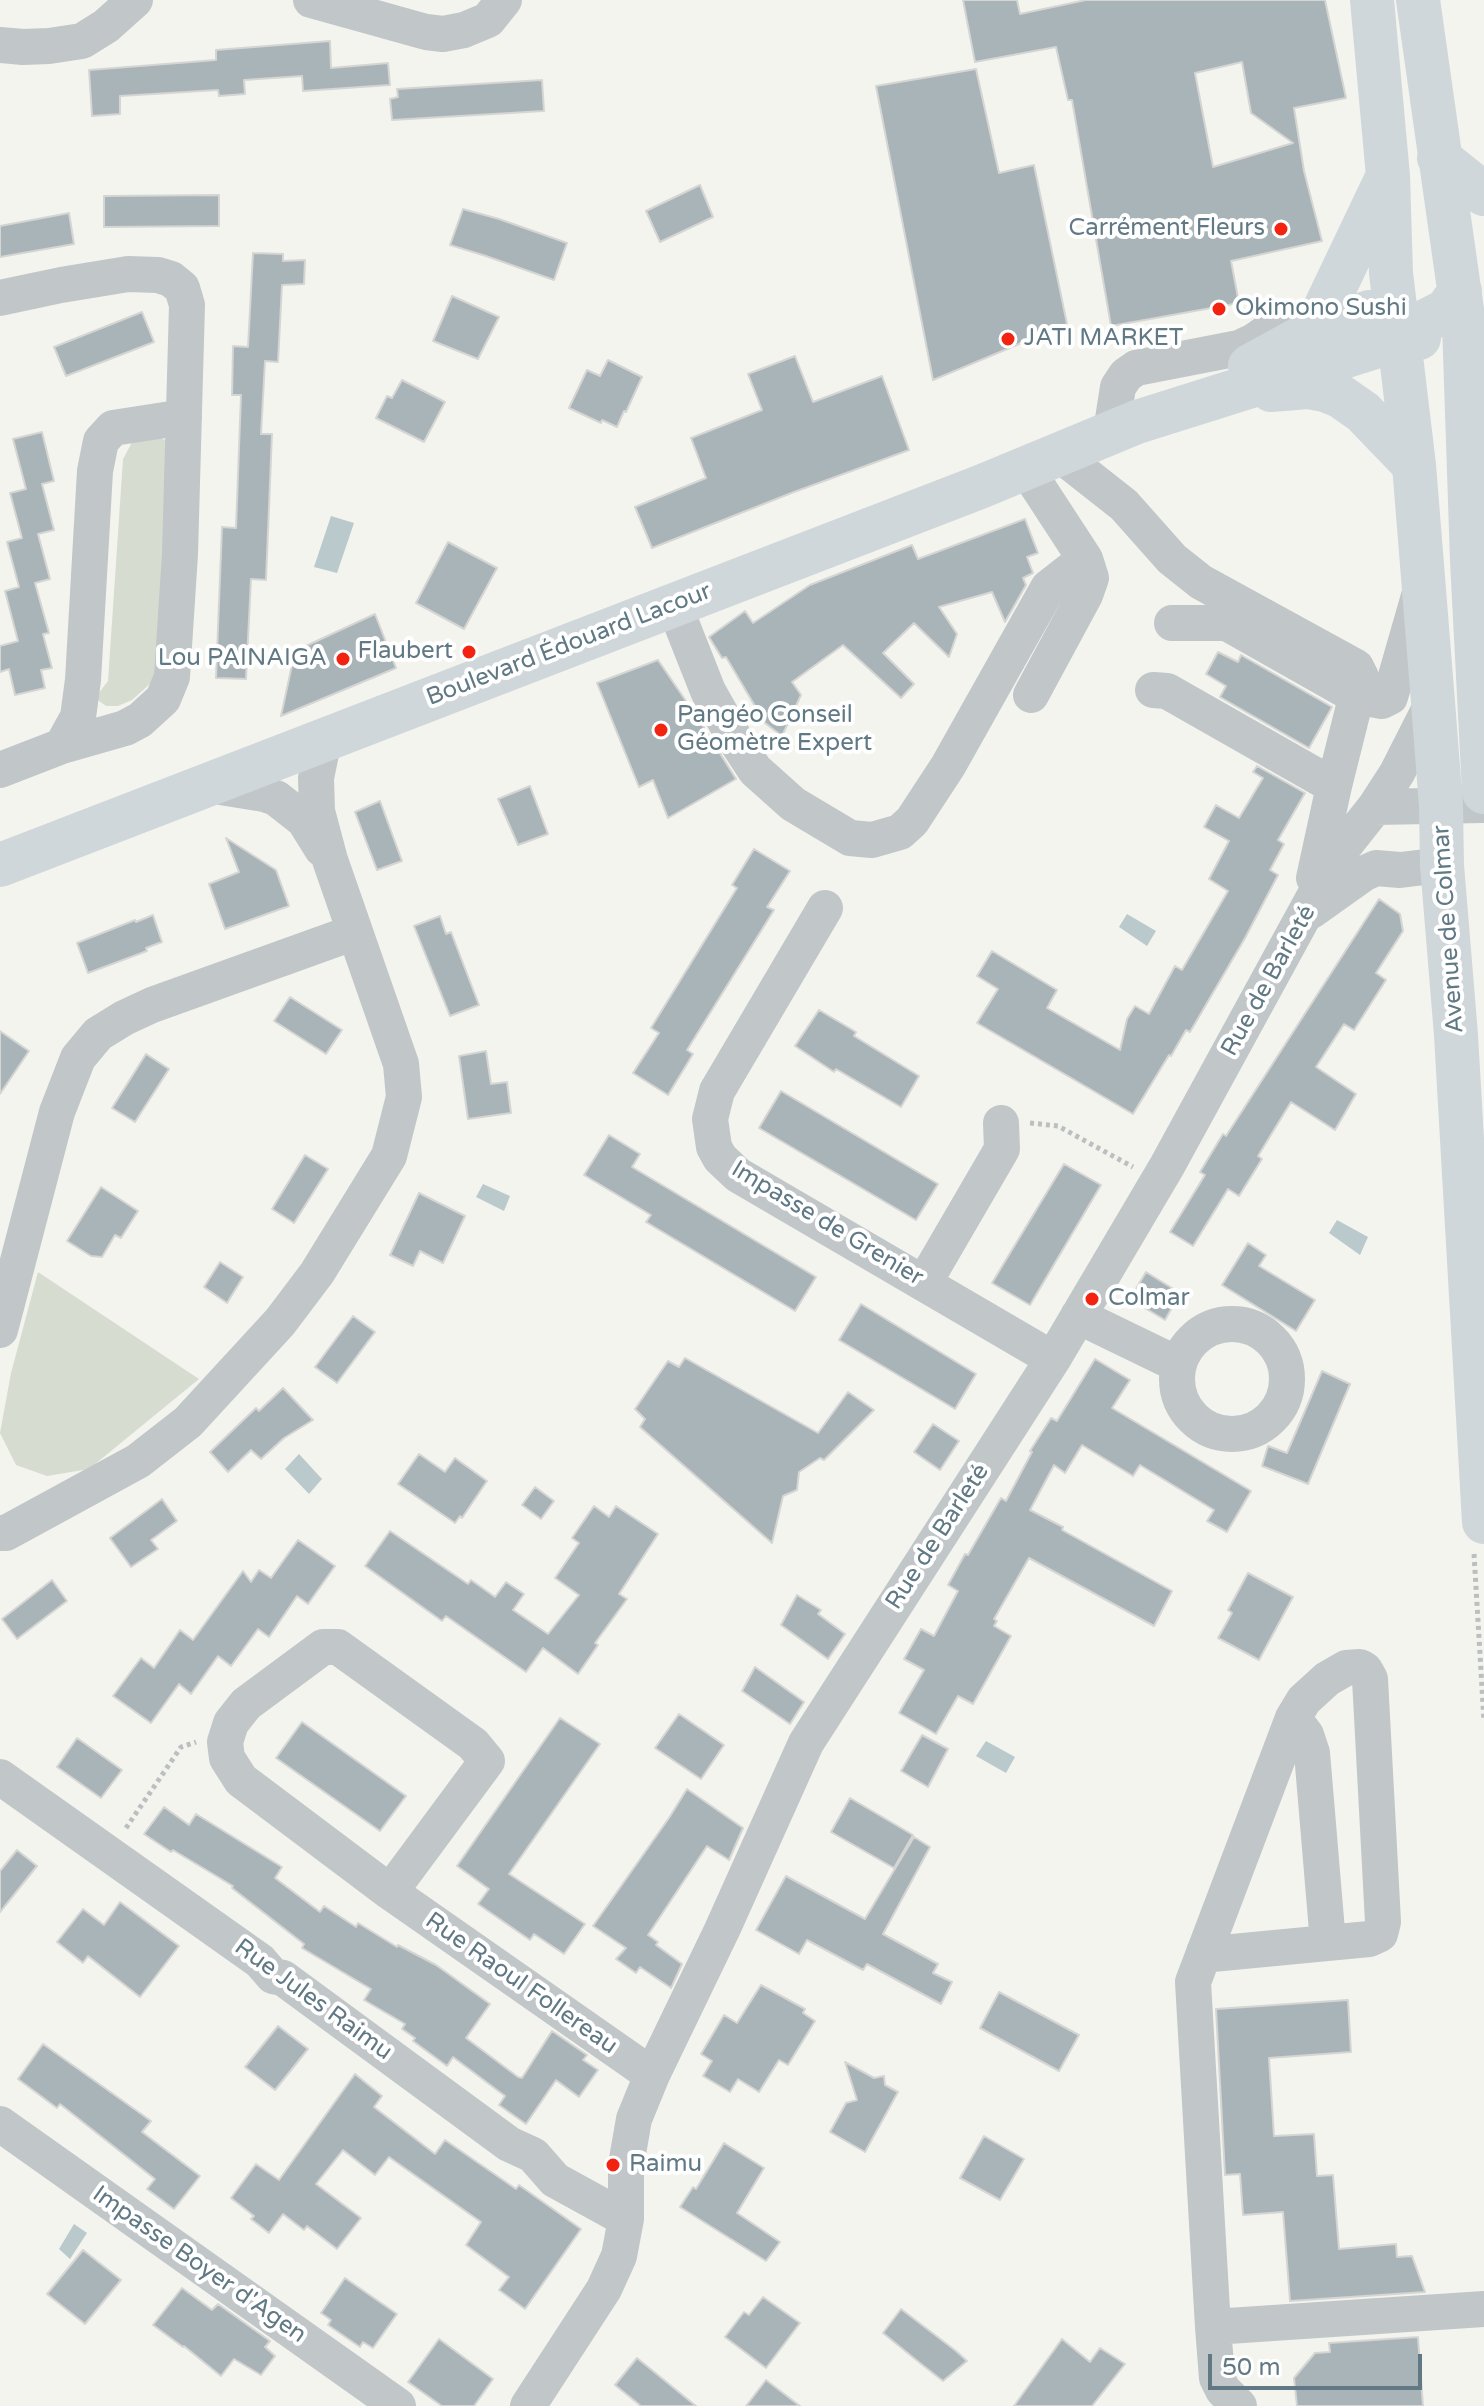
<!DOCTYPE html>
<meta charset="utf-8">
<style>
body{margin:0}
#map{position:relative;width:1484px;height:2406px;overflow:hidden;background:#f4f4ef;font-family:"Varela Round",sans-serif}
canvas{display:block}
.scale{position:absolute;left:1208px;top:2354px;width:214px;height:36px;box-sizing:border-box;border:4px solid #607984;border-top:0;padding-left:10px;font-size:24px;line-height:28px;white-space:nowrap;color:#607984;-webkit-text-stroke:6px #fff;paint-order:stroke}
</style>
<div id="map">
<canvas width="1484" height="2406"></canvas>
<div class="scale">50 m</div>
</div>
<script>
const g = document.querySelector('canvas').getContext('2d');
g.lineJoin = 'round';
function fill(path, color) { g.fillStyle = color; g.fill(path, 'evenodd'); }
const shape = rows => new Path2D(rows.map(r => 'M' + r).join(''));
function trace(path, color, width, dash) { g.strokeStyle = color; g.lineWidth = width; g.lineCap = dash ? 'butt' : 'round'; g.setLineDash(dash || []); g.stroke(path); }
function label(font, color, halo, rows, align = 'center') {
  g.font = font + ' "Varela Round",sans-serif'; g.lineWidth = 8; g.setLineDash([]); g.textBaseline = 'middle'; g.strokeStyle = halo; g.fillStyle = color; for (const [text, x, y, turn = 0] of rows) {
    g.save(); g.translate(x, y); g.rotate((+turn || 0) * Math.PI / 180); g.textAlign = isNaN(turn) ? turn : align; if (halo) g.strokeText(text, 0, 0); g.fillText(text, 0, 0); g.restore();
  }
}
const green = shape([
 [136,435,157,435,170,443,164,655,152,682,132,700,118,706,106,706,95,698,108,681,123,459],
 [38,1272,199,1379,89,1469,47,1476,16,1465,0,1433,11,1373]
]);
const water = shape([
 [331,516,354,523,337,573,314,567],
 [1127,914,1156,931,1147,946,1119,927],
 [483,1184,510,1196,504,1211,476,1197],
 [1337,1220,1368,1237,1360,1255,1329,1233],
 [299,1454,322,1479,309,1494,285,1469],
 [986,1741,1015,1757,1006,1773,976,1756],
 [74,2224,87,2233,70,2259,59,2249]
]);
const building = shape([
 [963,0,1017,0,1020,14,1086,0,1325,0,1346,98,1294,108,1304,171,1322,241,1231,261,1239,303,1111,326,1072,100,1068,100,1056,47,975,62,963,0],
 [1242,62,1251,113,1293,143,1213,167,1195,73,1242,62],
 [330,41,331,68,388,63,390,85,303,91,302,76,244,80,245,94,219,96,218,90,120,96,120,114,92,116,89,70,216,60,216,50,330,41],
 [976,69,999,173,1034,165,1067,324,933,380,876,86,976,69],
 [542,80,544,111,392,120,390,99,398,97,397,89,542,80],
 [700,185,713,217,660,242,646,211,700,185],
 [219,195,219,226,104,227,104,196,219,195],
 [463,209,499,219,567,243,554,280,486,256,450,245,463,209],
 [69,213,74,244,0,257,0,226,69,213],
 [253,253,283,254,283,261,305,260,304,284,282,285,278,362,265,361,261,434,272,434,266,580,251,579,246,679,216,678,222,527,236,528,241,395,232,395,233,346,248,347,253,253],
 [452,296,499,317,478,359,433,341,452,296],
 [142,312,154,342,66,376,54,347,142,312],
 [795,356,813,402,882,376,909,450,794,492,652,548,635,507,706,478,691,438,762,410,748,374,795,356],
 [608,360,642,377,626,412,624,411,617,427,602,420,601,423,569,408,587,370,600,376,608,360],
 [402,380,445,402,424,442,376,418,387,396,392,398,402,380],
 [42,432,54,481,42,484,54,530,38,534,50,579,35,583,49,633,43,634,52,668,41,670,45,688,15,695,9,669,0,672,0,646,18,641,5,591,19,587,7,542,22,538,10,493,26,489,13,439,42,432],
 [1025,519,1038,553,1027,557,1033,573,1023,578,1026,585,1005,622,992,592,939,607,957,634,949,657,914,623,883,653,914,684,901,698,843,645,792,682,801,695,782,736,765,723,726,657,722,658,709,637,745,611,753,623,810,585,912,545,918,559,1025,519],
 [448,542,497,568,464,629,416,603,448,542],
 [375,614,396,668,281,716,295,651,375,614],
 [1218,652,1238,662,1241,655,1332,707,1309,748,1220,697,1226,686,1206,674,1218,652],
 [658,660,703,726,736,779,668,818,653,780,639,787,597,683,658,660],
 [1257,766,1305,793,1278,840,1284,844,1270,870,1278,875,1245,938,1190,1032,1186,1030,1171,1056,1169,1055,1133,1114,977,1023,998,989,977,976,992,951,1057,990,1047,1008,1120,1050,1127,1019,1135,1006,1149,1014,1175,966,1182,970,1228,891,1209,879,1229,841,1204,827,1216,805,1239,818,1263,778,1253,772,1257,766],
 [530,786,548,834,518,845,498,799,530,786],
 [380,801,402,861,377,870,355,812,380,801],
 [226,838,276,870,289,906,225,929,209,884,239,872,226,838],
 [754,849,790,871,767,907,774,910,687,1050,693,1054,668,1095,633,1073,659,1033,651,1028,737,888,732,885,754,849],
 [1379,899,1400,914,1403,931,1376,973,1386,980,1354,1030,1344,1024,1316,1067,1356,1094,1335,1130,1291,1102,1258,1156,1262,1159,1239,1196,1228,1189,1193,1246,1170,1232,1205,1175,1200,1172,1223,1134,1226,1136,1379,899],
 [153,915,162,942,146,948,147,951,88,973,77,943,135,920,136,922,153,915],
 [440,916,446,934,451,932,479,1005,450,1016,414,926,440,916],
 [290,997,342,1030,326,1054,274,1021,290,997],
 [819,1010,856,1032,854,1036,919,1076,901,1107,836,1069,834,1072,795,1046,819,1010],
 [0,1031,29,1051,0,1094,0,1031],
 [486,1051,491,1084,507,1082,511,1113,468,1119,459,1056,486,1051],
 [146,1054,169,1069,135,1122,112,1108,146,1054],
 [781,1091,938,1184,916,1220,759,1128,781,1091],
 [609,1135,640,1154,632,1167,816,1277,795,1311,646,1222,651,1215,584,1175,609,1135],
 [305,1155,328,1169,294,1223,272,1209,305,1155],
 [1064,1164,1101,1185,1030,1305,992,1283,1064,1164],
 [101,1187,138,1211,121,1238,115,1235,102,1257,91,1256,67,1241,101,1187],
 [419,1193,465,1216,443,1263,420,1251,413,1266,390,1255,419,1193],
 [1248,1243,1266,1255,1259,1266,1315,1300,1296,1331,1222,1285,1248,1243],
 [220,1262,243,1277,227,1303,204,1287,220,1262],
 [1146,1272,1180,1293,1165,1320,1130,1299,1146,1272],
 [861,1304,976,1374,955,1409,839,1340,861,1304],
 [353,1316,375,1332,337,1383,315,1367,353,1316],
 [685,1358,818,1433,848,1392,874,1410,824,1460,820,1458,799,1472,797,1490,783,1496,772,1543,640,1427,645,1419,635,1409,668,1361,679,1367,685,1358],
 [1095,1359,1130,1380,1112,1408,1251,1491,1227,1532,1207,1521,1214,1510,1140,1465,1133,1476,1082,1445,1065,1473,1054,1465,1030,1510,1063,1527,1062,1530,1172,1591,1154,1626,1029,1558,994,1619,997,1621,994,1626,1011,1636,973,1704,958,1696,936,1734,899,1713,924,1670,904,1659,921,1629,934,1636,958,1591,948,1585,965,1554,968,1555,1001,1498,1006,1501,1032,1452,1030,1451,1051,1418,1057,1421,1095,1359],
 [1322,1371,1350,1384,1308,1484,1262,1466,1268,1446,1287,1453,1322,1371],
 [283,1388,313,1420,284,1438,261,1459,251,1450,228,1472,210,1452,256,1408,259,1411,283,1388],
 [933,1424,959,1441,940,1470,914,1452,933,1424],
 [419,1454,445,1472,455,1458,487,1481,462,1518,460,1516,455,1523,398,1484,419,1454],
 [535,1487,554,1501,541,1519,522,1505,535,1487],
 [162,1499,177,1521,151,1540,158,1549,131,1567,110,1538,162,1499],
 [594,1506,609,1517,616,1506,658,1534,619,1594,627,1599,595,1643,598,1645,578,1674,543,1648,526,1672,446,1616,442,1621,365,1566,390,1531,468,1584,471,1580,495,1597,506,1582,524,1594,513,1610,548,1634,579,1595,555,1578,579,1543,572,1538,594,1506],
 [298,1540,335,1566,308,1604,297,1596,269,1637,258,1629,231,1666,218,1656,191,1694,179,1684,151,1723,113,1696,141,1658,154,1668,180,1630,193,1640,243,1571,251,1582,259,1570,271,1578,298,1540],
 [1248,1573,1293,1597,1259,1660,1218,1638,1232,1613,1228,1610,1248,1573],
 [52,1580,67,1601,17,1639,2,1619,52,1580],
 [797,1595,821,1610,818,1614,845,1634,828,1659,781,1625,797,1595],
 [755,1667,804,1702,790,1724,742,1691,755,1667],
 [679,1714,724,1745,701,1779,655,1748,679,1714],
 [560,1718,600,1744,509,1874,585,1924,564,1954,534,1934,530,1940,478,1904,489,1889,457,1866,560,1718],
 [302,1722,406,1796,380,1831,276,1758,302,1722],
 [922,1735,948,1749,928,1787,901,1771,922,1735],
 [77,1738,122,1770,101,1798,57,1767,77,1738],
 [687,1789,743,1828,729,1860,707,1846,648,1935,658,1942,656,1945,682,1964,671,1988,640,1967,636,1973,616,1959,626,1948,593,1926,669,1818,687,1789],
 [850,1798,913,1835,894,1868,831,1832,850,1798],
 [164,1807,189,1825,196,1814,282,1867,275,1878,320,1912,324,1906,356,1927,358,1923,397,1947,398,1945,436,1965,490,2004,466,2038,518,2077,522,2078,552,2031,587,2055,583,2060,598,2070,579,2097,556,2080,526,2124,499,2105,505,2096,453,2057,447,2066,413,2041,415,2038,402,2029,405,2024,364,2000,371,1989,302,1948,304,1944,232,1888,233,1886,173,1850,171,1852,144,1834,164,1807],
 [914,1837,930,1847,883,1934,938,1964,933,1973,952,1982,941,2004,867,1964,863,1970,807,1940,799,1954,756,1930,786,1876,865,1919,914,1837],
 [17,1850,37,1866,0,1912,0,1871,17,1850],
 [120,1902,179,1946,140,1997,88,1956,83,1963,57,1942,83,1909,104,1925,120,1902],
 [761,1985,805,2009,803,2013,815,2021,788,2065,779,2060,759,2092,738,2079,730,2092,703,2076,712,2061,701,2054,724,2015,737,2023,761,1985],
 [999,1992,1079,2035,1059,2071,980,2028,999,1992],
 [1348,2000,1351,2052,1269,2058,1274,2136,1314,2134,1317,2176,1333,2175,1339,2249,1396,2244,1397,2257,1412,2256,1425,2292,1290,2301,1283,2212,1243,2215,1240,2174,1225,2175,1216,2009,1348,2000],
 [278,2026,308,2049,275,2090,245,2067,278,2026],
 [43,2044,151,2121,142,2132,200,2176,174,2209,147,2189,155,2179,60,2104,57,2108,18,2079,43,2044],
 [845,2062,874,2078,884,2076,885,2085,898,2092,865,2152,830,2132,846,2103,857,2100,845,2062],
 [355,2074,382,2096,374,2107,435,2154,445,2140,516,2189,519,2185,581,2229,525,2309,499,2290,509,2277,466,2245,481,2222,389,2157,375,2175,343,2150,316,2184,361,2218,337,2249,307,2226,304,2230,283,2214,269,2233,251,2219,254,2216,231,2198,256,2164,279,2180,355,2074],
 [984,2136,1024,2159,1000,2200,960,2178,984,2136],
 [724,2143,764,2168,737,2213,780,2242,766,2261,680,2207,693,2187,696,2189,724,2143],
 [83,2250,121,2280,85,2324,47,2294,83,2250],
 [345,2278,397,2314,373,2348,363,2342,360,2347,328,2325,331,2320,321,2313,345,2278],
 [182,2288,212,2310,218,2304,270,2341,265,2347,275,2356,261,2375,234,2359,221,2376,184,2346,183,2347,153,2325,182,2288],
 [763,2297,800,2323,766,2368,725,2337,744,2312,749,2315,763,2297],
 [901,2309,956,2351,967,2361,943,2381,920,2363,883,2333,901,2309],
 [1418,2337,1423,2406,1297,2406,1294,2378,1315,2353,1330,2352,1329,2343,1418,2337],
 [439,2339,493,2379,474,2406,442,2406,408,2382,439,2339],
 [1062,2339,1090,2362,1100,2348,1125,2364,1092,2406,1014,2406,1062,2339],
 [637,2358,696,2406,641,2406,615,2385,637,2358],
 [766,2380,800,2406,746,2406,766,2380]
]);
const path = shape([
 [1030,1123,1058,1126,1133,1167],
 [1474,1554,1484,1721],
 [126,1828,181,1747,196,1742]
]);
const minor = shape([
 [311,0,426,32,443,34,464,30,488,20,504,0],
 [0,45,23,47,49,46,82,41,106,26,135,0],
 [0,298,61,285,128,274,158,275,171,279,182,288,187,305,180,554,172,677,163,699,140,720,125,728,62,746,0,770],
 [1111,432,1118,387,1126,375,1136,368,1239,348,1254,341,1280,323],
 [1058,453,1124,505,1172,559,1201,582,1356,667,1361,677,1359,686,1334,786],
 [1025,467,1085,559,1091,578,1085,595,1031,695],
 [674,605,708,691,736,741,755,770,793,804,850,838,872,840,900,832,912,821,948,766,1048,588,1085,559],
 [1172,623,1227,623,1349,692,1357,696,1382,701,1390,697,1419,596],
 [1153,690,1167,691,1334,786,1314,878],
 [62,746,78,717,83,680,95,471,101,441,113,428,184,417],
 [208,785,264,794,276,798,304,820,322,849],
 [1375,807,1484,805],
 [825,908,717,1091,710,1119,714,1147,720,1158,738,1175,1053,1359],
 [1311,911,1363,874,1376,868,1400,870,1442,865],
 [924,1283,1002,1149,1001,1123],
 [1078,1316,1179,1365],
 '1177 1379a55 55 0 1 1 110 0a55 55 0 1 1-110 0Z',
 [0,1330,57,1112,78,1058,98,1034,124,1018,152,1005,355,932],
 [0,1533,6,1533,138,1461,188,1422,280,1322,317,1273,389,1156,404,1097,401,1064,330,860,317,811,316,778,324,739],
 [1293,1718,1306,1735,1312,1753,1328,1943],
 [0,1777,260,1961,273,1976,283,1978,509,2144,533,2155,555,2180,626,2219],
 [390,1892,487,1761,473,1744,338,1647,323,1647,246,1704,231,1723,225,1742,227,1758,241,1780,390,1892,652,2075],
 [1204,1952,1212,1954,1369,1939,1380,1934,1383,1922,1370,1679,1365,1670,1360,1667,1346,1668,1327,1679,1304,1700,1293,1718,1193,1982,1213,2327,1484,2309],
 [0,2124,398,2406],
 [1213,2327,1217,2378,1223,2390,1239,2406],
 [528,2406,604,2289,619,2256,626,2219,626,2165,634,2119,652,2075,722,1930,806,1743,1053,1359,1167,1166,1337,855,1375,807,1397,773,1433,702]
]);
const major = shape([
 [1372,0,1388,176,1391,273,1414,465,1433,702,1441,806,1442,865,1456,1035,1484,1522],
 [1418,0,1464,324,1472,561,1484,792],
 [1439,158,1484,194],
 [1342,321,1369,316,1384,318,1409,327,1419,338],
 [1314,331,1385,182],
 [1250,366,1314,331,1369,312],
 [1271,390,1308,387,1325,390,1340,396,1363,412,1414,465],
 [0,865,980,487,1137,422,1375,347,1447,310,1460,291]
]);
const markers = [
 [1281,229,8,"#f32311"],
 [1219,309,8,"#f32311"],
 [1008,339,8,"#f32311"],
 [469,652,8,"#f32311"],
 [343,659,8,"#f32311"],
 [661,730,8,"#f32311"],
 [1092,1299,8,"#f32311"],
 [613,2165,8,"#f32311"]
];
const poiNames = [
 ["Carrément Fleurs",1265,229,"right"],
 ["Okimono Sushi",1235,309],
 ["JATI MARKET",1024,339],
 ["Flaubert",453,652,"right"],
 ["Lou PAINAIGA",327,659,"right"],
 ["Pangéo Conseil",677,716],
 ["Géomètre Expert",677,744],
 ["Colmar",1108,1299],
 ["Raimu",629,2165]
];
const streetNames = [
 ["Boulevard Édouard Lacour",569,645,-21],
 ["Avenue de Colmar",1449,929,-94],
 ["Rue de Barleté",1269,981,-61],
 ["Impasse de Grenier",827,1224,31],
 ["Rue de Barleté",938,1537,-57],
 ["Rue Raoul Follereau",521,1984,35],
 ["Rue Jules Raimu",313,2000,36],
 ["Impasse Boyer d'Agen",199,2265,35]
];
fill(green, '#d6dcd0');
fill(water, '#b9c9cc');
fill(building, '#a9b4b8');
trace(building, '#d5d5d3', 2);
trace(path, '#bcbfc1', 5, [4, 4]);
trace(minor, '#c1c6c9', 36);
trace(major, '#d0d7da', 44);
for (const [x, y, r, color] of markers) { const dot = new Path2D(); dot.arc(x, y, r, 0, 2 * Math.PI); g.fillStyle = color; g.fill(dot); trace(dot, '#fff', 3); }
label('24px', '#607984', '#fff', poiNames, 'left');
label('24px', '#607984', '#fff', streetNames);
</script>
